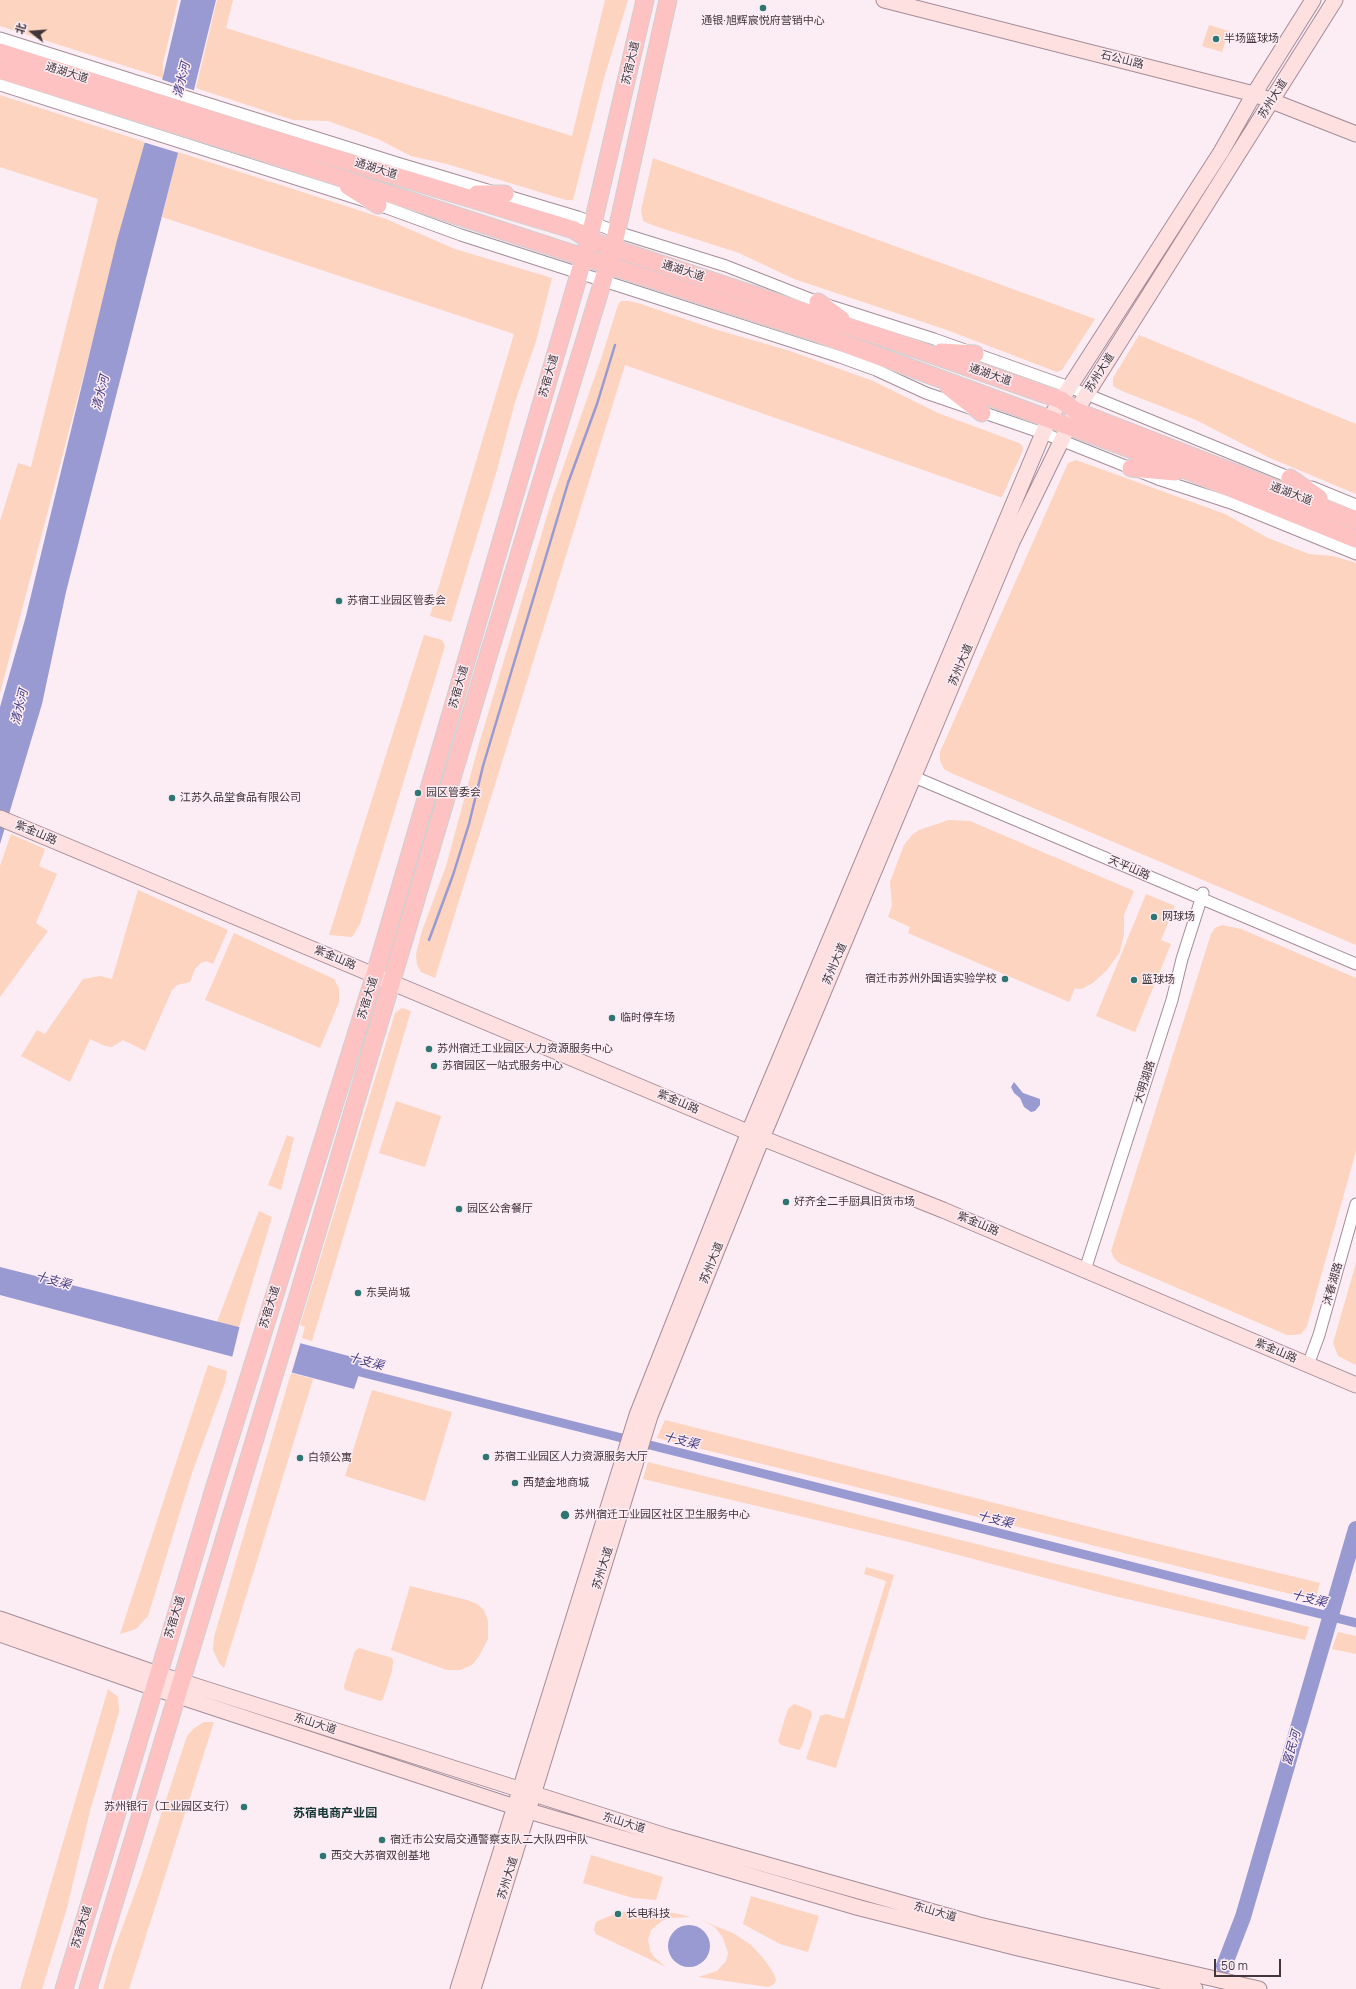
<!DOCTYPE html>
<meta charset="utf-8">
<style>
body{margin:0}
#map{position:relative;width:1356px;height:1989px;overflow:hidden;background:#fcecf4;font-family:Manrope,"Noto Sans SC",sans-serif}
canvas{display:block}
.north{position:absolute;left:12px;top:12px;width:40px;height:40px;-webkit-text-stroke:3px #fcecf4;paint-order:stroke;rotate:287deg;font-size:11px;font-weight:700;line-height:16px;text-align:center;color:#40363b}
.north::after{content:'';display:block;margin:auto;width:14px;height:18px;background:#40363b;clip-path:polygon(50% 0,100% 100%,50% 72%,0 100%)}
.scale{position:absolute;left:1214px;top:1959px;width:67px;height:18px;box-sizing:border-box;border:2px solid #40363b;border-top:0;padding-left:5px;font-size:12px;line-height:14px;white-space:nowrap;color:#40363b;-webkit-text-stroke:3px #fcecf4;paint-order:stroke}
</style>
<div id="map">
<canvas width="1356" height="1989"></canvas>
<div class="north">北</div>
<div class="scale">50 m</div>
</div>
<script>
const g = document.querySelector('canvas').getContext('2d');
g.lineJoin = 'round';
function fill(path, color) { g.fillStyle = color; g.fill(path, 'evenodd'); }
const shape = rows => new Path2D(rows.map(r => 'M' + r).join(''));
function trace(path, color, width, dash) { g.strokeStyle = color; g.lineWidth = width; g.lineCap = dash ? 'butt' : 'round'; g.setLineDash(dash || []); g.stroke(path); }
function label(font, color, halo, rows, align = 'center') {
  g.font = font + ' Manrope,"Noto Sans SC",sans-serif'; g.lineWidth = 3; g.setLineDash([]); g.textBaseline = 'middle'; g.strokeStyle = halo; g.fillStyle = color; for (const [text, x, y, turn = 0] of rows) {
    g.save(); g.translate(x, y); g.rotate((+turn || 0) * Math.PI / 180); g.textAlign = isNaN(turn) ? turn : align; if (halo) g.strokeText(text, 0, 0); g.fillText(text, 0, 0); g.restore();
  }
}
const green = shape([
 [0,0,178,0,163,63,163,78,0,26],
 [217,0,233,0,226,28,572,136,605,0,628,0,604,78,573,200,566,200,447,164,411,156,378,139,328,121,293,120,196,88],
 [1209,25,1229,31,1222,52,1202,46],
 [0,95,145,142,0,693,0,521,18,463,31,467,98,199,0,167],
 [178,152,386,219,455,249,552,278,536,341,515,402,497,470,451,622,430,616,514,334,162,217],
 [653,158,1095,319,1062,370,1057,372,947,330,794,279,739,253,652,225,643,221,641,210],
 [621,301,629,301,641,304,714,329,790,351,873,381,938,413,1019,443,1022,445,1023,450,1002,497,1000,497,625,365,435,978,421,972,417,965,416,954,422,931,446,866,479,744,552,499,602,356,618,305],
 [1139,335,1356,424,1356,494,1270,458,1196,420,1122,391,1113,386,1113,378],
 [1076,460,1225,514,1268,538,1309,554,1333,556,1356,563,1356,945,951,773,944,769,940,761,940,752,1068,463],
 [424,635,442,640,445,646,360,924,352,937,329,935],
 [949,820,970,821,1134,891,1124,915,1124,934,1120,952,1107,970,1094,982,1084,988,1079,989,1075,988,1069,1002,908,933,910,927,888,917,892,906,890,882,904,845,912,835,919,830],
 [11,834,45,849,39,866,57,874,36,923,48,931,0,997,0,866],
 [138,890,228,930,213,964,206,961,201,963,195,969,190,982,177,985,172,990,145,1051,123,1040,112,1047,105,1046,90,1039,70,1082,21,1056,37,1030,45,1034,83,979,100,976,112,979],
 [1146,894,1175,906,1161,940,1171,944,1135,1032,1096,1016],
 [1222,925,1241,929,1356,978,1356,1151,1307,1326,1301,1334,1294,1335,1287,1335,1119,1263,1114,1258,1111,1251,1211,934,1215,928],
 [234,933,334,979,339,988,339,1002,320,1048,205,1000],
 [402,1008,411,1011,312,1341,302,1338,305,1327,300,1325,395,1013],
 [396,1101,441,1116,425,1167,379,1153],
 [287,1135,294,1138,281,1190,268,1185],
 [259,1211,272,1217,239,1327,217,1322],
 [1356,1263,1356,1365,1338,1356,1333,1343],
 [208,1365,227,1371,225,1383,192,1473,148,1616,136,1629,120,1634],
 [291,1373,313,1379,224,1668,219,1663,213,1650,214,1637],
 [372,1390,452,1412,425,1501,345,1476],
 [665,1420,1142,1540,1320,1583,1315,1600,657,1438],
 [648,1462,1309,1627,1305,1640,1110,1595,905,1541,643,1479],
 [866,1567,894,1575,836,1768,806,1759,820,1716,826,1714,844,1719,886,1581,864,1574],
 [410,1586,467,1600,477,1604,484,1610,488,1621,488,1639,479,1656,472,1665,460,1670,447,1670,391,1650],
 [1338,1632,1356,1636,1356,1654,1332,1649],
 [359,1648,392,1658,393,1661,392,1671,383,1699,381,1701,345,1690,344,1686,355,1651],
 [108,1689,118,1697,119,1712,90,1811,67,1908,42,1989,20,1989],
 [794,1704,810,1710,812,1714,802,1746,799,1750,781,1745,778,1741,788,1709],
 [204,1722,214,1722,129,1989,103,1989,113,1953,140,1879,187,1736,193,1729],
 [591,1855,663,1877,656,1900,633,1898,583,1883],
 [751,1896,819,1916,808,1952,780,1944,743,1924],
 [641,1910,674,1913,691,1917,669,1918,662,1921,651,1930,648,1940,650,1950,654,1957,666,1967,596,1934,594,1930,596,1922,600,1920,620,1912],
 [701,1920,735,1934,751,1945,764,1959,774,1974,776,1980,774,1984,768,1987,698,1977,717,1971,726,1961,728,1953,723,1938,715,1927]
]);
const water = shape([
 [181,0,216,0,190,106,66,592,42,704,0,844,0,707,26,616,117,240,160,89],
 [1014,1082,1023,1093,1040,1099,1040,1105,1035,1111,1031,1112,1024,1107,1020,1098,1014,1093,1011,1087],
 [0,1267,239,1327,364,1360,354,1389,0,1295],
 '668 1946a21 21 0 1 1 42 0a21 21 0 1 1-42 0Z'
]);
const pier = shape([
 [160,79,196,91,179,153,143,142],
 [240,1325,301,1341,291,1375,232,1358]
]);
const stream = shape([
 [429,940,453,875,469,824,483,766,568,483,597,404,615,345]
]);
const canal = shape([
 [348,1369,1356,1623]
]);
const river = shape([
 [1224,1966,1243,1917,1356,1529]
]);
const street = shape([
 [0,38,397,163,578,217,617,232,726,266,818,302,934,339,1069,387,1296,480],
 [0,85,387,208,461,235,840,357,876,370,926,393,1043,433,1158,479,1231,503,1356,554],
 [1312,487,1356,505],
 [907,774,1356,964],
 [1085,1270,1172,1000,1182,959,1203,893],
 [1308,1365,1319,1335,1356,1204]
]);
const secondary = shape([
 [884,0,1254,94,1356,134],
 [0,818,762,1138,943,1210,1356,1385],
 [0,1619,158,1674,669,1837,979,1925,1259,1989],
 [0,1634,154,1688,515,1807,860,1908,1018,1948,1195,1989],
 [458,1989,637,1415,749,1132,1049,419,1221,152,1254,94,1313,0],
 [473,1989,650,1416,762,1138,1012,542,1076,411,1335,0]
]);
const primary = shape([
 [0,52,247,131,574,230,589,240,896,342,1061,400,1076,411,1356,520],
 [0,70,246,147,819,334,1171,464,1356,539],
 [348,186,378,205],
 [477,194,505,194],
 [818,302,841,319],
 [941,352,975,354],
 [949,387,982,413],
 [1131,468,1175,472],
 [1290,478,1319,498],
 [64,1989,215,1486,375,974,589,240,645,0],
 [88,1989,299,1293,490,650,613,248,668,0]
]);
const markers = [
 [763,8,4,"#2d7671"],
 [1216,39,4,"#2d7671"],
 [339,601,4,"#2d7671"],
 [418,793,4,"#2d7671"],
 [172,798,4,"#2d7671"],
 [1154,917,4,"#2d7671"],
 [1005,979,4,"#2d7671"],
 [1134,980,4,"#2d7671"],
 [612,1018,4,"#2d7671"],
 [429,1049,4,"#2d7671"],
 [434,1066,4,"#2d7671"],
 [786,1202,4,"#2d7671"],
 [459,1209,4,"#2d7671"],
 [358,1293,4,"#2d7671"],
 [486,1457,4,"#2d7671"],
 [300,1458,4,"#2d7671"],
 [515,1483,4,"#2d7671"],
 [565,1515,5,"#2d7671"],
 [244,1807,4,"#2d7671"],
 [382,1840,4,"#2d7671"],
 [323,1856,4,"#2d7671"],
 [618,1914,4,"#2d7671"]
];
const poiNames = [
 ["通银·旭辉宸悦府营销中心",763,21,"center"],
 ["半场篮球场",1224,39],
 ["苏宿工业园区管委会",347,601],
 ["园区管委会",426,793],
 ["江苏久品堂食品有限公司",180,798],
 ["网球场",1162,917],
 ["宿迁市苏州外国语实验学校",997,979,"right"],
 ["篮球场",1142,980],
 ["临时停车场",620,1018],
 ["苏州宿迁工业园区人力资源服务中心",437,1049],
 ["苏宿园区一站式服务中心",442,1066],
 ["好齐全二手厨具旧货市场",794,1202],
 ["园区公舍餐厅",467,1209],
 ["东吴尚城",366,1293],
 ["苏宿工业园区人力资源服务大厅",494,1457],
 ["白领公寓",308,1458],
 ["西楚金地商城",523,1483],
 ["苏州宿迁工业园区社区卫生服务中心",574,1515],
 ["苏州银行（工业园区支行）",236,1807,"right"],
 ["宿迁市公安局交通警察支队二大队四中队",390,1840],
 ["西交大苏宿双创基地",331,1856],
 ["长电科技",626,1914]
];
const streetNames = [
 ["石公山路",1122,60,14],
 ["苏宿大道",631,63,-77],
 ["通湖大道",67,73,17],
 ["苏州大道",1273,99,-58],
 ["通湖大道",376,169,17],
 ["通湖大道",683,271,18],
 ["苏州大道",1100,373,-58],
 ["通湖大道",990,375,19],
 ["苏宿大道",549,376,-74],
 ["通湖大道",1291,494,21],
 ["苏州大道",961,665,-67],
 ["苏宿大道",459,687,-74],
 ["紫金山路",36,833,23],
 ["天平山路",1129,868,23],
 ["紫金山路",335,958,23],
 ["苏州大道",835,964,-67],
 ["苏宿大道",368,998,-73],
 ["大明湖路",1145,1082,-72],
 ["紫金山路",678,1102,23],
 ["紫金山路",978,1224,23],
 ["苏州大道",712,1263,-68],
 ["沐春湖路",1333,1284,-74],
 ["苏宿大道",270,1307,-73],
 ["紫金山路",1276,1351,23],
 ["苏州大道",603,1568,-73],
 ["苏宿大道",175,1617,-73],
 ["东山大道",315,1724,18],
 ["东山大道",624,1823,17],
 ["苏州大道",508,1878,-73],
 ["东山大道",935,1912,16],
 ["苏宿大道",82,1927,-73]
];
const waterNames = [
 ["清水河",182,80,-76],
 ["清水河",101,393,-76],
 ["清水河",20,707,-76],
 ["十支渠",53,1281,15],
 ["十支渠",366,1362,15],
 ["十支渠",681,1441,14],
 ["十支渠",995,1520,14],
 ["十支渠",1309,1599,14],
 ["富民河",1292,1748,-74]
];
const neighbourhoodNames = [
 ["苏宿电商产业园",335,1814]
];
fill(green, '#fcd4bf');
fill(water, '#9a9ad3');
fill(pier, '#fcecf4');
trace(stream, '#9a9ad3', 2.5);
trace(canal, '#9a9ad3', 9);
trace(river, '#9a9ad3', 16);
trace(street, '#a48c98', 13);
trace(secondary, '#a48c98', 17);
trace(primary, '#d1cfd0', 19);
trace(street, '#fff', 11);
trace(secondary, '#fee0e1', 15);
trace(primary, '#fec2c3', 17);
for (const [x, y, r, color] of markers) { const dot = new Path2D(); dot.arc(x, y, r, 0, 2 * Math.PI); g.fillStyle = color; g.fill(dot); trace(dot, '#fcecf4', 1.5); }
label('11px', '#40363b', '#fcecf4', poiNames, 'left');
label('11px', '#40363b', '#fcecf4', streetNames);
label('italic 12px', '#443e83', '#fcecf4', waterNames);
label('bold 12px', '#153735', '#fcecf4', neighbourhoodNames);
</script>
